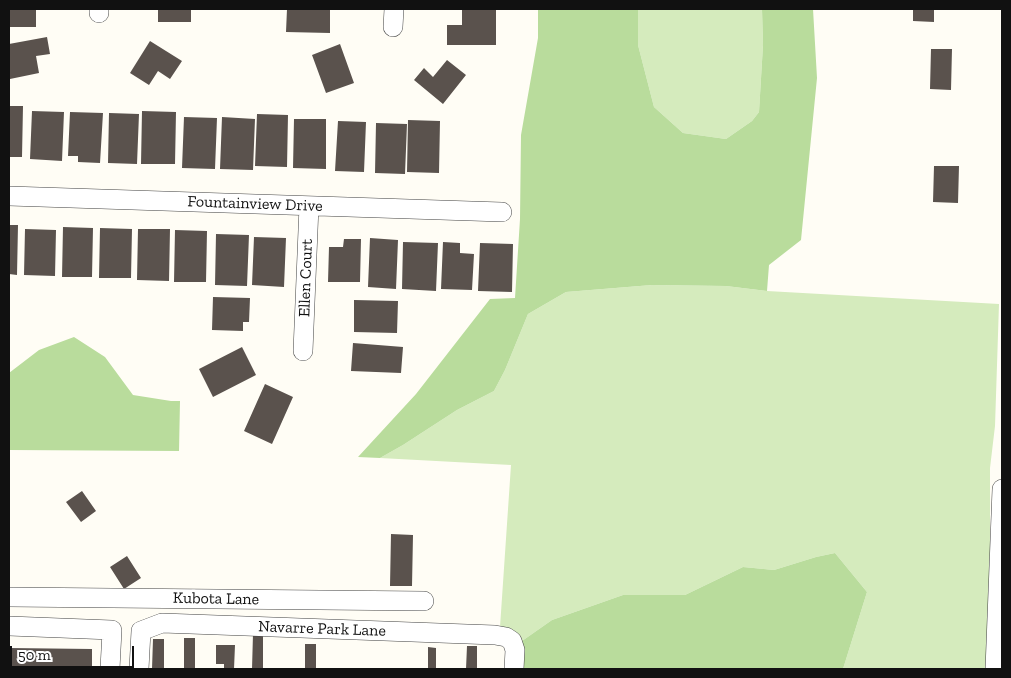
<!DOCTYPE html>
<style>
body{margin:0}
#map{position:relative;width:1011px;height:678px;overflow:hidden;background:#fffdf5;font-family:"Zilla Slab",serif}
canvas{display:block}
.frame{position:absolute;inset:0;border:10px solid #111;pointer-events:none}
.scale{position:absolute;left:10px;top:646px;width:124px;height:22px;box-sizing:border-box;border:2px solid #111;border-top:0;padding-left:6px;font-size:15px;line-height:18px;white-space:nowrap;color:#111;-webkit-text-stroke:4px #fff;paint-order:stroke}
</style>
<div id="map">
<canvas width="1011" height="678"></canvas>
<div class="frame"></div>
<div class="scale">50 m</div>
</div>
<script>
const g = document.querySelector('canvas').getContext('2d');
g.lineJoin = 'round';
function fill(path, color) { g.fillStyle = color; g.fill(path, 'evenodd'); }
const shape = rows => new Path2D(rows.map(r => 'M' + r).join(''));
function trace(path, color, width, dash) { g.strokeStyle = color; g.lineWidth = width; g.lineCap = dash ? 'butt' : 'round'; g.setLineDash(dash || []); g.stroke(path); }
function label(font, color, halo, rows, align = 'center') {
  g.font = font + ' "Zilla Slab",serif'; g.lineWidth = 5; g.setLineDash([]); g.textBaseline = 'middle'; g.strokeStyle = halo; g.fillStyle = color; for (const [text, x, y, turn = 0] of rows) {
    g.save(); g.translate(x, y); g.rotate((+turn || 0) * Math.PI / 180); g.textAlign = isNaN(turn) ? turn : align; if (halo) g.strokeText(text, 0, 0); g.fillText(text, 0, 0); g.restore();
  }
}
const green = shape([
 [638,9,762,9,763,45,759,112,752,121,726,139,683,133,654,107,638,45],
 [652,285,726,286,767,291,999,304,995,426,990,468,990,552,986,669,843,669,867,592,835,553,816,557,774,570,743,567,685,595,623,595,552,620,522,641,518,634,511,630,500,627,511,465,380,458,403,445,457,410,494,391,505,370,528,314,566,292]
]);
const forest = shape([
 [538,9,638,9,638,45,654,107,683,133,726,139,752,121,759,112,763,45,762,9,813,9,817,78,801,240,769,265,767,291,726,286,652,285,566,292,528,314,505,370,494,391,457,410,403,445,380,458,358,457,416,394,490,299,515,298,520,219,521,135,538,38],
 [74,337,105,357,133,395,171,401,180,401,179,451,9,450,9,373,39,350],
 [835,553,867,592,843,669,524,669,524,650,522,641,552,620,623,595,685,595,743,567,774,570,816,557]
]);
const building = shape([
 [9,9,36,9,36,27,9,27],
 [158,9,191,9,191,22,158,22],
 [287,9,330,9,330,33,286,32],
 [462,9,496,9,496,45,447,45,447,25,462,25],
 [913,9,934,9,934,22,913,21],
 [47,37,50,54,36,56,39,73,10,79,9,44],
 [150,41,182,61,170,79,158,71,149,85,130,73],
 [340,44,354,83,326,93,312,55],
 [931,49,952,49,951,90,930,89],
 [447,60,466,75,443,104,414,80,424,68,433,77],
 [9,106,23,106,22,157,9,157],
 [32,111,64,112,62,161,30,159],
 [142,111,176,112,175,164,141,164],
 [70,112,103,113,100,163,78,162,78,156,68,156],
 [109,113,139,114,137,164,108,163],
 [257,114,288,115,287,167,255,166],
 [184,117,217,118,215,169,182,168],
 [222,117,255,119,253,170,220,169],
 [294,119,326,119,326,169,293,168],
 [408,120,440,121,439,173,407,172],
 [338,121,366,122,364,172,335,171],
 [376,123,407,124,405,174,375,173],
 [934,166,959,166,958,203,933,202],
 [9,225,18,225,17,275,9,274],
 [63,227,93,228,92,277,62,277],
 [100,228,132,229,131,278,99,278],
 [25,229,56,230,55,276,24,275],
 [138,229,170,229,169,281,137,280],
 [175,230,207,231,206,282,174,282],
 [216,234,249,235,247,286,215,285],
 [254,237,286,238,284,287,252,285],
 [370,238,398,240,396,289,368,287],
 [344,239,361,239,360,282,328,282,329,247,343,247],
 [403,242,438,243,436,291,402,289],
 [443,242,460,243,460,253,474,254,472,290,441,289],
 [480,243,513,244,512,292,478,291],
 [213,297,250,298,249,322,243,322,243,331,212,330],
 [354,300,398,301,397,333,354,332],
 [353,343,403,347,401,373,351,371],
 [242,347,256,375,213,397,199,369],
 [265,384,293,397,272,444,244,431],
 [82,491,96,511,81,522,66,502],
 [391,534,413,535,412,586,390,586],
 [127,556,141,578,124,589,110,567],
 [253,634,263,634,263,669,252,669],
 [184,638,195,638,195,669,184,669],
 [153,639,164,639,164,669,152,669],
 [305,644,316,644,316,669,305,669],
 [216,645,235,645,234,669,224,669,224,664,216,664],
 [467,646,477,646,477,669,466,669],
 [428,647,436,648,436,669,428,669],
 [9,648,92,649,92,669,9,669]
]);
const minor = shape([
 [99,13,99,9],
 [393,27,394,9],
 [9,196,502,212],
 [303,351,309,206],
 [9,597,424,601],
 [9,626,112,630,110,669],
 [139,669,141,631,162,623,495,635,506,637,512,641,515,650,514,669],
 [995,669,1002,489]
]);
const streetNames = [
 ["Fountainview Drive",255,204,2],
 ["Ellen Court",306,278,-88],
 ["Kubota Lane",216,599,1],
 ["Navarre Park Lane",322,629,2]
];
fill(green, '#d5ebbd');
fill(forest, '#b9dc9c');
fill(building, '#5a524d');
trace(minor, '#444', 20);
trace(minor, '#fff', 19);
label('16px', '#111', '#fff', streetNames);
</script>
